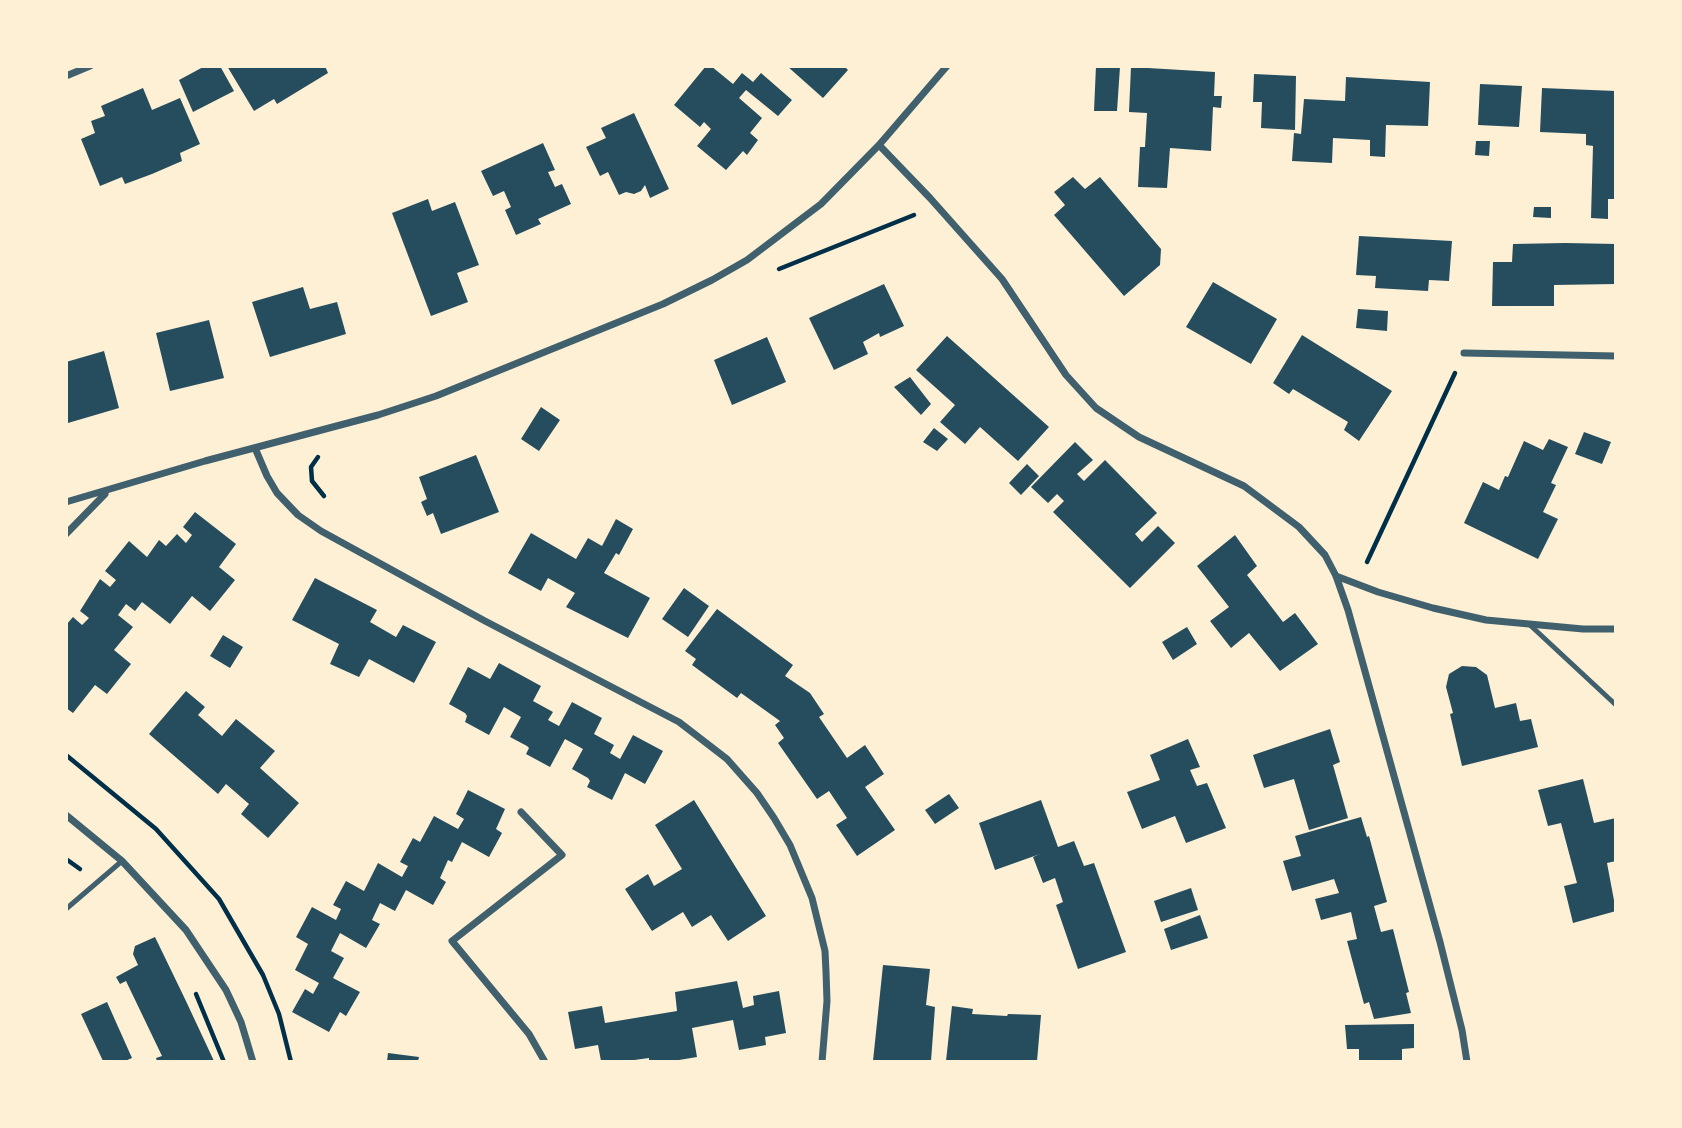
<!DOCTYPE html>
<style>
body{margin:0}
#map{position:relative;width:1682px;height:1128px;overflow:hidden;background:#fdf0d5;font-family:Karla,sans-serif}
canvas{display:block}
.frame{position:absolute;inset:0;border:68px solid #fdf0d5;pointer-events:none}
</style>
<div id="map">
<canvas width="1682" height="1128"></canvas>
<div class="frame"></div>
</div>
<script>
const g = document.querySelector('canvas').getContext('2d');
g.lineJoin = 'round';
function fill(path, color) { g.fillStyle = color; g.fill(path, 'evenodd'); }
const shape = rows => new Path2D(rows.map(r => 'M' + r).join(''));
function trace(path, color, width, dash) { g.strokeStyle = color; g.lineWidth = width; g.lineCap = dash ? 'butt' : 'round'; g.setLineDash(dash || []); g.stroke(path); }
const building = shape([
 [205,66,220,66,234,91,193,112,179,80],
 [227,66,325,66,328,73,277,104,274,99,254,111],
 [706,66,711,66,733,84,742,73,753,82,761,73,792,100,778,116,746,90,739,98,762,118,750,133,758,140,747,155,743,151,726,170,697,146,711,129,704,122,700,127,674,105],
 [787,66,844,66,848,70,823,98],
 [1096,66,1120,67,1117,111,1094,111],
 [1131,67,1215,72,1214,96,1222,96,1221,108,1213,107,1211,151,1170,148,1167,188,1138,187,1140,147,1145,147,1147,113,1129,112],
 [1254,74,1296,76,1295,130,1261,128,1262,102,1253,102],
 [1346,77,1430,82,1428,126,1386,125,1385,157,1370,156,1370,140,1333,138,1332,163,1292,161,1294,133,1301,134,1304,99,1345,101],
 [1480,84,1522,86,1519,127,1478,125],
 [143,88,152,110,180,98,200,144,180,153,182,161,152,174,125,184,122,177,100,186,81,139,95,133,91,121,105,116,101,106],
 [1542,88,1616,91,1616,199,1608,199,1608,219,1591,218,1593,146,1586,145,1586,134,1540,132],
 [634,113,669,189,650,198,645,185,641,191,634,194,626,192,619,195,608,172,600,176,586,147,606,138,601,128],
 [1476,141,1490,141,1489,156,1475,155],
 [543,143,555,170,548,172,555,187,562,184,571,204,538,219,541,224,516,235,505,210,511,207,504,191,493,196,481,171],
 [1073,177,1085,189,1100,177,1161,249,1160,265,1124,296,1054,215,1065,205,1054,192],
 [428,199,432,211,455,202,479,265,457,273,468,302,431,316,392,213],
 [1534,207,1551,207,1551,218,1533,217],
 [1359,236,1452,241,1449,281,1429,280,1428,291,1375,288,1376,276,1356,275],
 [1565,243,1616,244,1616,284,1554,285,1554,306,1492,306,1493,262,1512,262,1513,244],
 [1213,282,1277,319,1251,364,1186,327],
 [884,284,904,326,880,337,879,333,863,342,868,354,834,370,809,318],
 [303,287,310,309,337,302,346,334,270,357,252,302],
 [1358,309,1388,311,1387,331,1356,328],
 [209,320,224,378,170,391,156,333],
 [1302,335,1392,391,1359,441,1344,430,1348,422,1293,389,1289,394,1273,383],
 [947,336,1049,427,1018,461,980,427,965,444,940,422,955,405,916,370],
 [767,337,786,382,732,405,714,360],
 [104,351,119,408,68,423,66,362],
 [910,377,931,404,921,415,894,387],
 [541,407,560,420,539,451,521,439],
 [934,428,948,439,937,451,923,442],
 [1584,432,1611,442,1602,464,1575,454],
 [1549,439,1568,447,1551,483,1556,485,1543,512,1558,519,1538,559,1464,523,1483,482,1499,490,1505,476,1508,477,1524,441,1543,450],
 [1075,442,1093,460,1077,474,1084,481,1105,460,1157,513,1135,534,1142,542,1158,526,1175,543,1130,588,1053,512,1064,501,1057,494,1048,503,1031,487],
 [476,455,499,512,441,534,433,513,427,516,421,502,427,499,419,477],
 [1027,464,1039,476,1021,495,1009,483],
 [195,512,236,544,219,567,235,580,210,611,192,596,170,624,142,602,135,611,126,604,118,615,133,627,114,650,131,664,107,694,95,685,73,713,66,708,66,625,73,617,82,625,89,618,80,611,100,579,110,587,116,580,105,571,129,541,147,557,159,540,166,546,177,534,186,543,192,535,183,527],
 [616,519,633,529,619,555,616,553,604,573,650,598,628,638,566,607,575,593,548,578,541,591,508,573,531,533,576,559,588,538,602,546],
 [1235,535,1257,566,1247,575,1283,622,1295,613,1318,644,1280,671,1249,633,1231,648,1210,621,1229,607,1197,566],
 [315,578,377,610,370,622,396,637,403,625,436,642,414,683,369,659,359,677,330,664,339,644,292,620],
 [684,588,709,606,688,637,662,619],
 [717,609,793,665,785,676,810,693,824,714,819,717,847,758,865,745,884,774,865,787,895,830,857,856,836,825,847,818,829,791,817,799,778,743,784,738,775,725,780,721,741,693,737,698,692,665,696,659,685,651],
 [1187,627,1197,644,1173,660,1162,642],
 [223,635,243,647,230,668,210,656],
 [499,663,541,686,533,701,553,712,548,720,559,726,572,702,602,718,594,734,614,745,610,753,620,759,633,735,663,751,645,784,625,773,612,800,587,787,590,781,588,778,572,769,583,749,565,739,550,767,526,754,529,748,527,746,510,737,521,717,504,707,489,735,465,722,467,716,465,713,449,704,468,667,490,679],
 [1462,666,1476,667,1487,675,1495,708,1516,703,1520,721,1531,719,1538,747,1462,766,1450,714,1453,713,1446,687,1449,674],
 [186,691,205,707,198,715,222,736,236,719,275,751,260,768,299,803,268,838,241,814,249,804,226,784,218,794,149,734],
 [1330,729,1340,762,1333,765,1348,818,1309,830,1294,779,1264,788,1253,755],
 [1188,739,1200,767,1190,770,1197,786,1207,783,1226,828,1186,843,1175,816,1142,829,1127,792,1160,780,1150,755],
 [1583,779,1594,823,1616,818,1616,861,1607,863,1616,911,1573,923,1564,886,1577,883,1561,823,1548,826,1538,790],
 [468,790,505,809,496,829,502,833,489,857,462,842,452,862,448,860,440,878,446,882,433,905,406,890,395,911,380,903,372,920,380,924,366,948,340,933,331,951,344,958,333,978,360,992,346,1016,340,1012,329,1032,292,1012,305,989,313,994,319,983,295,970,308,944,296,937,312,907,336,920,341,909,333,905,346,881,364,891,378,863,402,877,408,866,400,862,413,838,420,842,434,816,458,829,464,819,456,814],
 [949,794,959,808,935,824,925,810],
 [694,800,766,916,728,941,711,915,692,927,683,912,652,931,625,889,648,874,654,886,682,869,655,825],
 [1041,800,1058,847,1074,841,1084,866,1094,863,1126,952,1078,969,1056,905,1063,902,1055,878,1043,883,1033,857,1040,854,995,870,979,823],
 [1361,817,1367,837,1369,836,1387,902,1374,906,1381,932,1393,929,1409,992,1406,993,1411,1013,1374,1019,1369,1002,1364,1004,1347,941,1357,939,1351,912,1321,920,1315,899,1339,893,1334,879,1292,891,1283,861,1301,856,1295,836],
 [1191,888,1198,910,1161,922,1154,901],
 [1200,915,1208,938,1171,950,1164,929],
 [155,937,185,999,214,1061,157,1061,156,1058,162,1056,126,981,120,984,116,977,138,965,133,954,135,946],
 [883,965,930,969,926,1005,935,1007,931,1061,873,1061],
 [737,981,743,1008,754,1005,753,996,779,991,786,1033,765,1037,766,1045,739,1050,733,1020,692,1028,697,1057,673,1061,649,1061,649,1058,627,1061,601,1061,598,1045,575,1049,568,1012,602,1006,605,1023,677,1011,675,992],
 [107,1002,132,1058,125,1061,103,1061,81,1014],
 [952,1006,973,1009,972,1014,1007,1016,1008,1014,1041,1015,1037,1061,946,1061],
 [1414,1024,1414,1048,1402,1049,1402,1061,1359,1061,1359,1049,1347,1049,1345,1025],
 [388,1053,419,1057,418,1061,387,1061]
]);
const path = shape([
 [779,269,914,215],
 [318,457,311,467,312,481,324,496],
 [1367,562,1455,373],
 [66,755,156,829,219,899,263,975,279,1014,291,1062],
 [66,859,80,869],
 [196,994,224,1062]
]);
const service = shape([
 [1530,625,1616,705],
 [66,909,122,861]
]);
const minor = shape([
 [66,76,90,66],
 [879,145,930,198,1002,279,1066,375,1096,408,1139,437,1244,486,1299,527,1325,555,1336,576,1348,610,1440,942,1462,1030,1467,1062],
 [1464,353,1616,356],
 [255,448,267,476,277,493,298,515,321,531,485,621,679,722,727,759,757,793,774,818,790,845,812,898,825,951,826,972,827,1001,822,1062],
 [66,502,205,461,378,415,436,396,663,304,712,280,747,260,821,204,879,145,947,66],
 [66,534,105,494],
 [1336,576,1378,592,1433,608,1486,620,1583,629,1616,629],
 [521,812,562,855,452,941,529,1034,545,1062],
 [66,815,122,861,186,930,226,990,241,1022,253,1062]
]);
fill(building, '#264d5e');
trace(path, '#003049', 4.5);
trace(service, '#3f606c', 5);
trace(minor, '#3f606c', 7);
</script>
